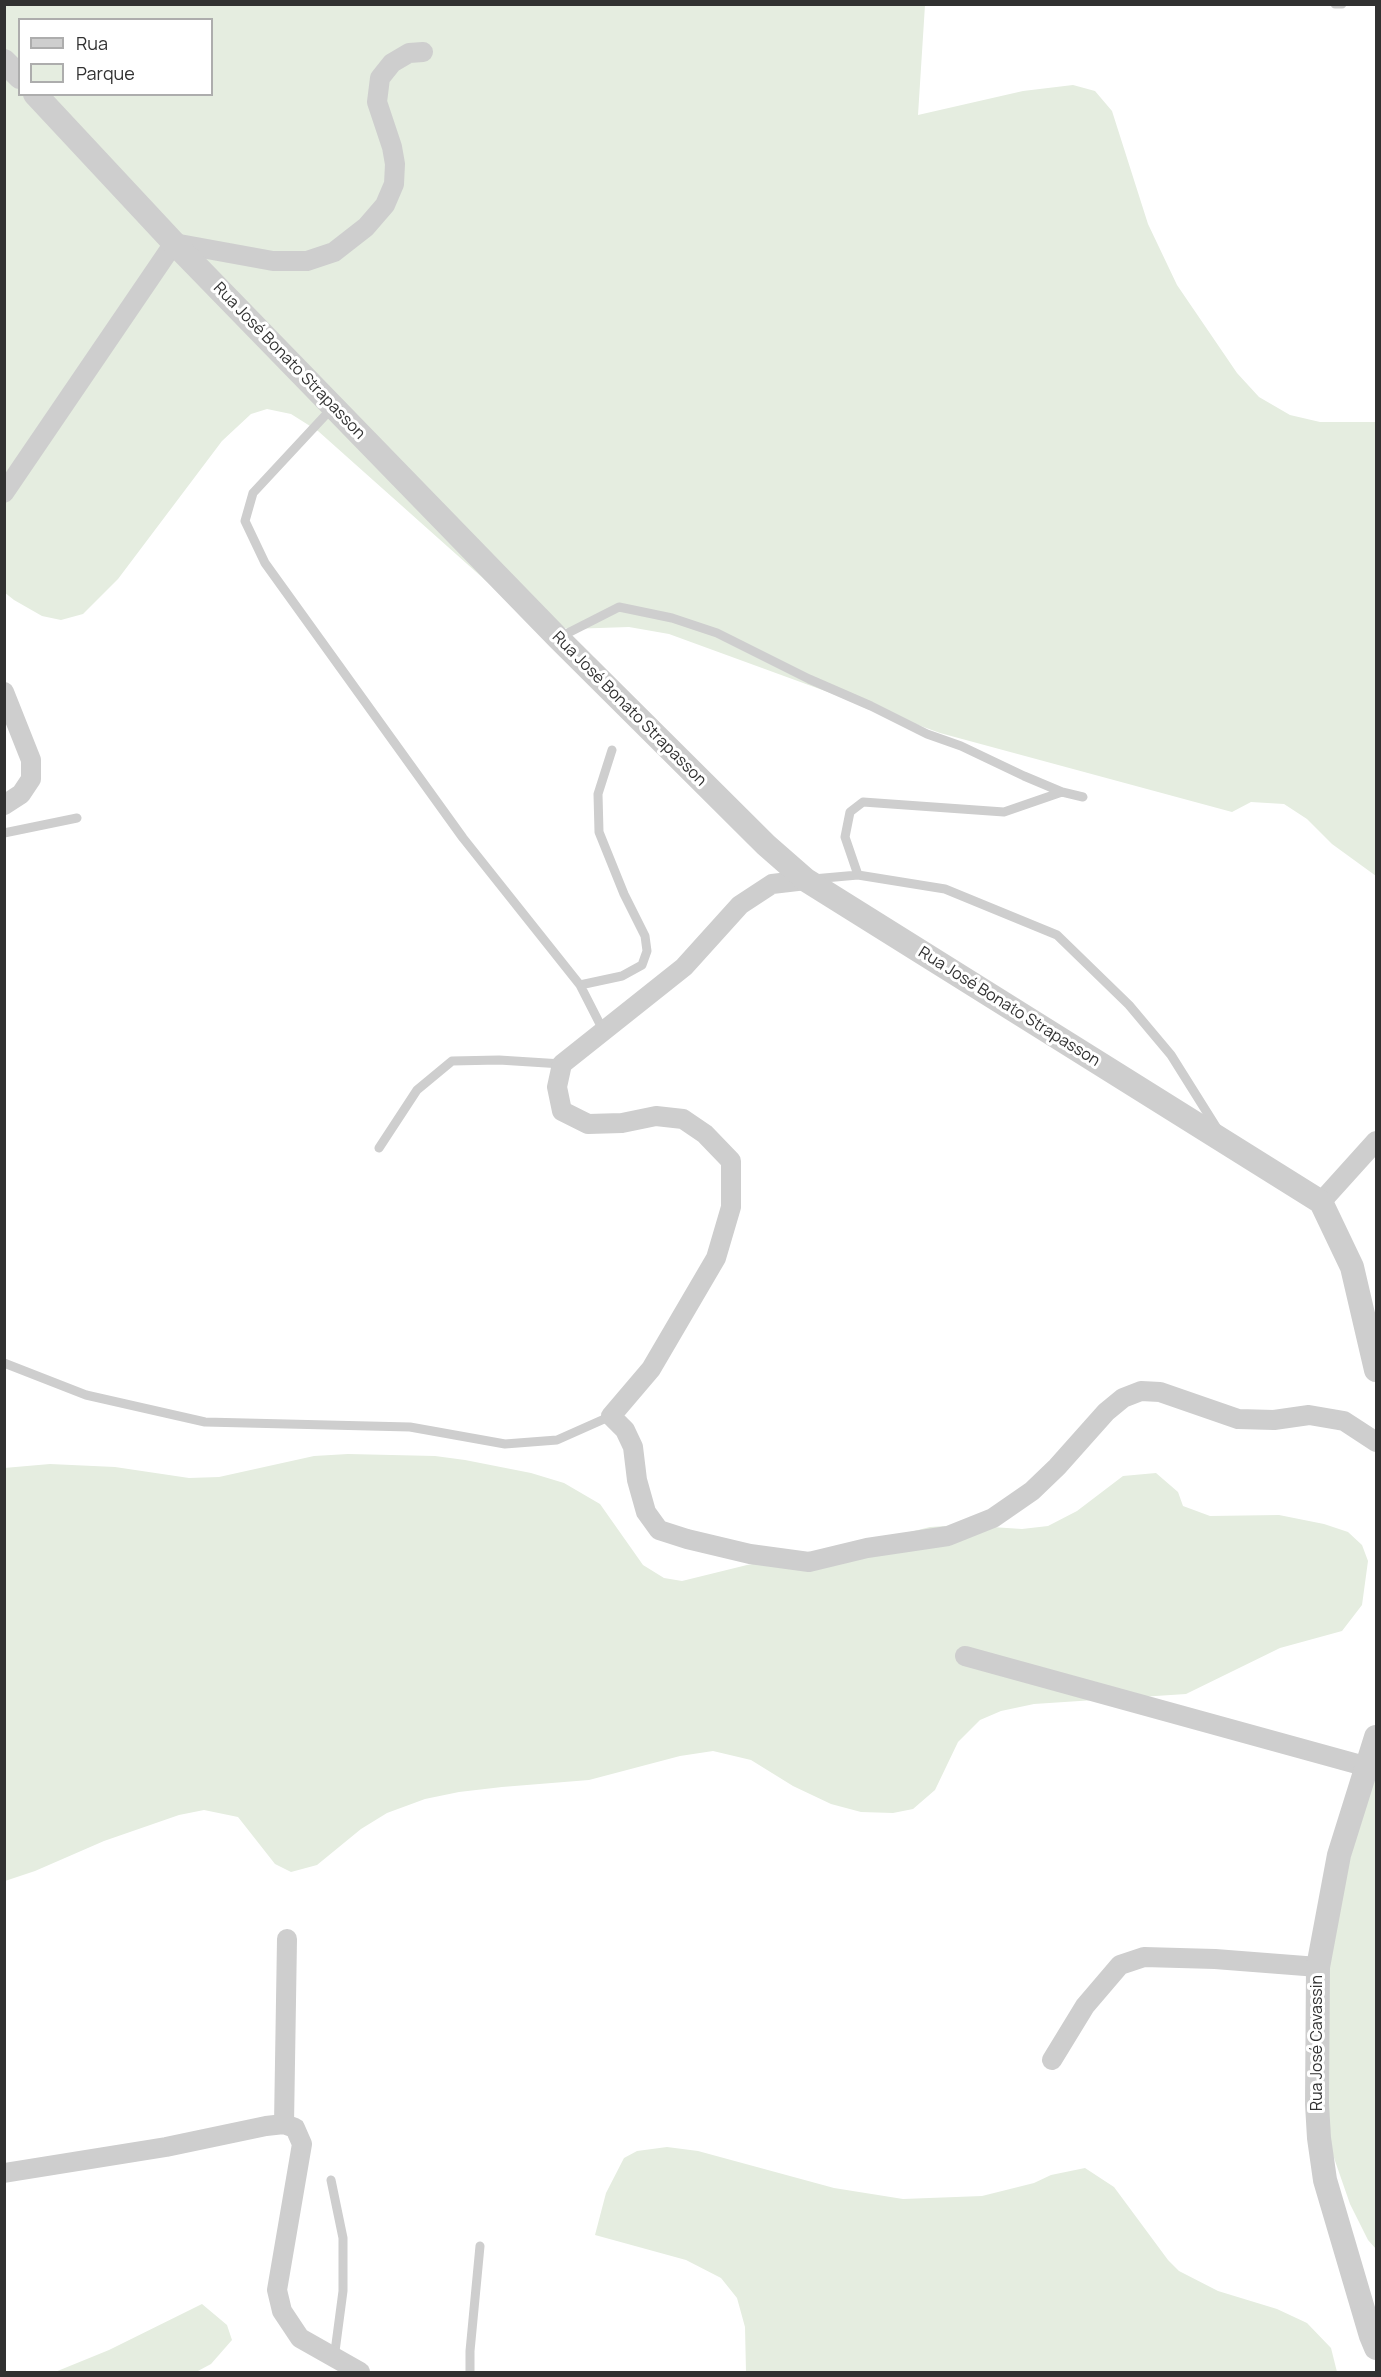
<!DOCTYPE html>
<meta charset="utf-8">
<style>
body{margin:0}
#map{position:relative;width:1381px;height:2377px;overflow:hidden;background:#fff;font-family:Manrope,sans-serif}
canvas{display:block}
.frame{position:absolute;inset:0;border:6px solid #313131;pointer-events:none}
.legend{position:absolute;left:18px;top:18px;width:195px;height:78px;box-sizing:border-box;background:#fff;border:2px solid #adadad;margin:0;padding:8px 10px;list-style:none;font-size:18px;color:#313131}
.legend li{display:flex;align-items:center;gap:12px;height:30px}
.legend b{width:30px;border:2px solid #adadad}
</style>
<div id="map">
<canvas width="1381" height="2377"></canvas>
<div class="frame"></div>
<ul class="legend">
<li><b style="height:8px;background:#cecece"></b>Rua</li>
<li><b style="height:16px;background:#e5ede0"></b>Parque</li>
</ul>
</div>
<script>
const g = document.querySelector('canvas').getContext('2d');
g.lineJoin = 'round';
function fill(path, color) { g.fillStyle = color; g.fill(path, 'evenodd'); }
const shape = rows => new Path2D(rows.map(r => 'M' + r).join(''));
function trace(path, color, width, dash) { g.strokeStyle = color; g.lineWidth = width; g.lineCap = dash ? 'butt' : 'round'; g.setLineDash(dash || []); g.stroke(path); }
function label(font, color, halo, rows, align = 'center') {
  g.font = font + ' Manrope,sans-serif'; g.lineWidth = 6; g.setLineDash([]); g.textBaseline = 'middle'; g.strokeStyle = halo; g.fillStyle = color; for (const [text, x, y, turn = 0] of rows) {
    g.save(); g.translate(x, y); g.rotate((+turn || 0) * Math.PI / 180); g.textAlign = isNaN(turn) ? turn : align; if (halo) g.strokeText(text, 0, 0); g.fillText(text, 0, 0); g.restore();
  }
}
const green = shape([
 [4,5,925,5,918,115,1023,91,1073,85,1095,91,1112,111,1148,224,1177,285,1237,373,1259,397,1290,415,1320,422,1376,422,1376,876,1332,844,1307,819,1284,804,1251,802,1232,812,940,733,669,634,629,627,569,629,542,622,494,588,318,431,291,414,267,409,251,414,222,441,118,579,83,614,61,620,42,616,14,600,4,592],
 [20,20,212,20,212,94,20,94],
 [348,1454,435,1456,465,1460,531,1473,564,1483,600,1504,643,1565,664,1578,682,1581,747,1565,859,1545,930,1527,962,1525,1022,1529,1048,1526,1077,1511,1123,1476,1156,1473,1178,1492,1183,1506,1210,1516,1279,1515,1324,1524,1348,1532,1362,1545,1368,1561,1362,1605,1342,1631,1280,1648,1186,1694,1034,1704,1001,1711,980,1720,958,1742,935,1790,913,1809,893,1813,861,1812,831,1804,793,1786,751,1760,713,1751,680,1756,589,1780,502,1787,459,1792,425,1799,387,1813,361,1829,317,1865,291,1872,275,1864,238,1817,204,1810,179,1815,104,1841,35,1871,5,1881,4,1468,50,1464,115,1467,189,1478,219,1477,314,1456],
 [1376,1756,1376,2249,1368,2240,1350,2204,1333,2155,1324,2114,1320,1981,1365,1785],
 [667,2147,698,2151,834,2188,903,2199,982,2196,1034,2183,1051,2175,1085,2168,1114,2187,1168,2260,1179,2271,1218,2291,1277,2309,1307,2323,1331,2348,1337,2372,746,2372,745,2327,737,2298,721,2278,686,2260,595,2235,606,2193,624,2158,637,2151],
 [202,2304,227,2325,232,2340,211,2364,196,2372,55,2372,109,2350]
]);
const service = shape([
 [1335,4,1342,4],
 [333,407,253,493,245,521,265,563,463,838,580,985,603,1030],
 [560,637,619,607,672,618,717,633,809,679,871,706,927,734,961,746,1024,776,1062,792,1083,797],
 [4,833,77,818],
 [858,875,845,837,850,812,863,802,1004,812,1062,792],
 [813,879,858,875,945,889,1057,935,1129,1005,1171,1055,1218,1130],
 [580,985,622,976,642,965,647,951,645,936,624,894,599,832,598,794,612,750],
 [379,1148,417,1090,452,1061,499,1060,562,1064],
 [4,1363,86,1395,205,1422,410,1427,505,1444,557,1440,611,1416],
 [331,2180,343,2238,343,2291,334,2359],
 [470,2372,470,2351,480,2246]
]);
const minor = shape([
 [4,493,174,243,273,261,307,261,334,252,366,227,385,205,394,184,395,164,392,147,377,102,380,78,392,63,409,53,423,52],
 [4,692,31,760,31,779,21,794,4,805],
 [806,880,772,884,740,905,684,967,562,1064,557,1087,562,1111,588,1124,622,1123,656,1116,683,1119,705,1134,731,1161,731,1207,716,1258,651,1369,611,1416,625,1430,633,1447,637,1480,646,1512,659,1530,687,1539,750,1554,809,1562,867,1548,948,1536,993,1518,1032,1491,1057,1467,1106,1412,1123,1398,1141,1391,1160,1392,1238,1419,1274,1420,1309,1415,1344,1421,1376,1442],
 [1321,1202,1376,1141],
 [965,1656,1368,1767],
 [1052,2060,1085,2006,1120,1965,1144,1957,1215,1959,1318,1967],
 [284,2124,287,1939],
 [4,2173,166,2147,266,2126,284,2124,295,2128,302,2144,277,2290,282,2311,300,2338,360,2372]
]);
const tertiary = shape([
 [4,61,20,77],
 [35,94,174,243,558,638,766,845,806,880,1321,1202,1352,1267,1376,1370],
 [1376,1737,1339,1855,1318,1967,1317,2104,1319,2138,1325,2180,1371,2336,1376,2348]
]);
const streetNames = [
 ["Rua José Bonato Strapasson",289,361,46],
 ["Rua José Bonato Strapasson",629,709,45],
 ["Rua José Bonato Strapasson",1009,1007,32],
 ["Rua José Cavassin",1318,2043,-90]
];
fill(green, '#e5ede0');
trace(service, '#cecece', 9);
trace(minor, '#cecece', 20);
trace(tertiary, '#cecece', 24);
label('16px', '#313131', '#fff', streetNames);
</script>
